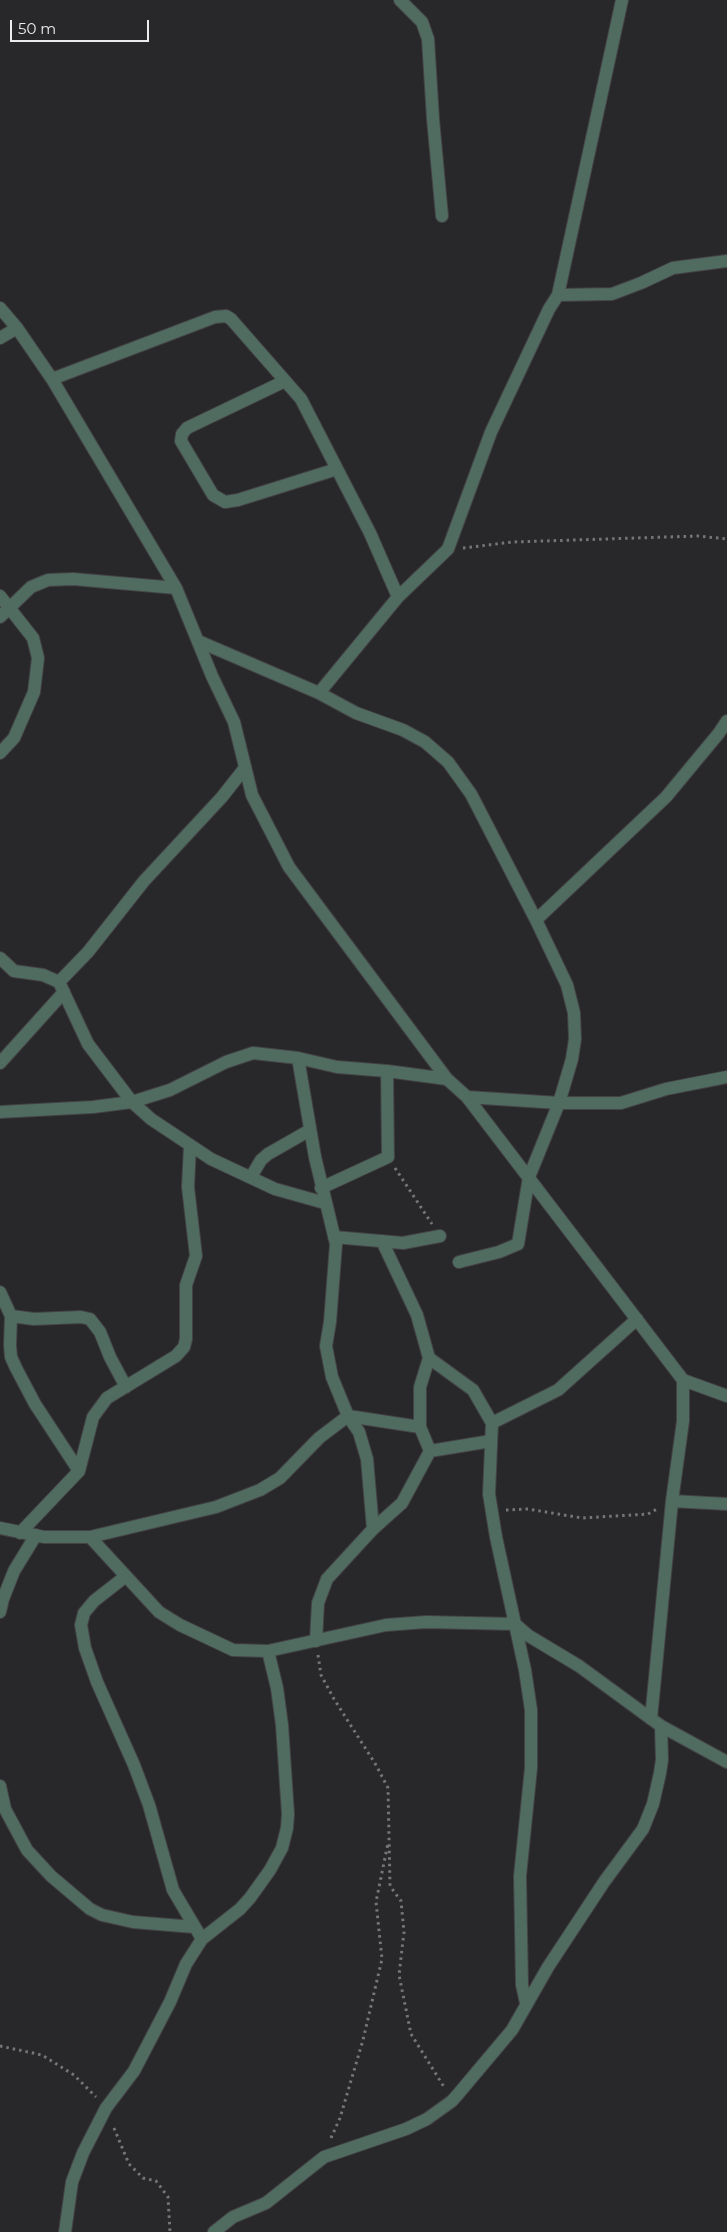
<!DOCTYPE html>
<style>
body{margin:0}
#map{position:relative;width:727px;height:2232px;overflow:hidden;background:#28272a;font-family:Montserrat,sans-serif}
canvas{display:block}
.scale{position:absolute;left:10px;top:20px;width:139px;height:22px;box-sizing:border-box;border:2px solid #ecebed;border-top:0;padding-left:6px;font-size:15px;line-height:18px;white-space:nowrap;color:#ecebed;-webkit-text-stroke:4px #28272a;paint-order:stroke}
</style>
<div id="map">
<canvas width="727" height="2232"></canvas>
<div class="scale">50 m</div>
</div>
<script>
const g = document.querySelector('canvas').getContext('2d');
g.lineJoin = 'round';
const shape = rows => new Path2D(rows.map(r => 'M' + r).join(''));
function trace(path, color, width, dash) { g.strokeStyle = color; g.lineWidth = width; g.lineCap = dash ? 'butt' : 'round'; g.setLineDash(dash || []); g.stroke(path); }
const path = shape([
 [463,548,513,542,698,536,727,539],
 [395,1168,432,1224],
 [506,1510,528,1509,582,1518,648,1514,657,1509],
 [318,1655,321,1675,334,1699,376,1765,388,1788,390,1886,401,1901,404,1932,399,1975,411,2034,444,2087],
 [0,2046,42,2055,74,2075,96,2097],
 [114,2128,129,2164,143,2178,156,2181,168,2197,170,2232],
 [331,2138,340,2118,363,2040,382,1959,376,1902,388,1843]
]);
const minor = shape([
 [400,0,422,22,428,39,433,119,442,216],
 [558,295,612,294,641,283,673,268,727,261],
 [0,308,17,328,52,379,176,588,212,676,234,722,252,795,289,867,447,1079,467,1097,683,1380,683,1421,672,1501,651,1719],
 [0,338,17,328],
 [52,379,215,317,226,316,231,319,301,399,370,533,398,597],
 [285,381,187,428,182,434,181,441,213,495,225,502,238,500,337,469],
 [0,596,33,638,38,658,34,692,14,738,0,753],
 [0,617,31,587,48,580,73,579,176,588],
 [198,641,319,693,356,713,403,730,425,742,448,762,471,794,536,920,567,985,574,1013,575,1039,572,1059,559,1103,529,1177,518,1244,499,1252,459,1262],
 [319,693,398,597,448,549,491,432,549,309,558,295,622,0],
 [536,920,666,797,719,733,727,721],
 [0,958,14,971,43,975,59,982,88,1044,132,1102,151,1119,211,1159,275,1189,325,1203],
 [59,982,88,952,144,881,222,797,244,769],
 [298,1058,315,1157,336,1244,330,1322,326,1346,332,1377,348,1416,359,1432,367,1459,373,1529],
 [0,1063,64,992],
 [467,1097,559,1103,621,1103,666,1089,727,1077],
 [0,1112,93,1107,132,1102,170,1090,226,1062,253,1053,298,1058,337,1067,387,1071,447,1079],
 [251,1177,261,1160,268,1154,310,1130],
 [321,1188,388,1157,387,1071],
 [334,1237,403,1243,440,1236],
 [0,1292,11,1316,10,1345,11,1357,16,1368,35,1404,79,1471],
 [11,1316,34,1319,81,1317,90,1319,100,1332,110,1357,126,1387],
 [429,1358,473,1390,492,1423,489,1494,496,1537,525,1670,531,1710,531,1768,520,1876,522,1985,526,2003],
 [683,1380,727,1396],
 [492,1423,558,1390,637,1319],
 [430,1451,491,1441],
 [672,1501,727,1504],
 [0,1528,44,1537,90,1537,159,1612,180,1625,233,1650,268,1651,386,1625,426,1622,515,1624,529,1636,579,1666,661,1726,727,1762],
 [20,1533,79,1471,93,1417,107,1398,176,1356,184,1347,186,1339,186,1285,196,1256,188,1187,190,1146],
 [90,1537,216,1507,260,1490,280,1478,319,1438,348,1416,420,1427,420,1387,429,1358,417,1315,382,1241],
 [126,1576,94,1601,84,1613,81,1625,85,1648,97,1682,134,1765,149,1805,173,1890,202,1939],
 [0,1612,3,1599,14,1571,36,1535],
 [316,1641,318,1603,327,1579,373,1529,402,1503,430,1451,420,1427],
 [0,1786,5,1809,27,1850,51,1876,90,1909,102,1915,133,1922,194,1927],
 [65,2232,72,2182,83,2153,106,2108,134,2071,170,2002,186,1964,202,1939,240,1909,250,1898,270,1870,282,1848,287,1828,288,1814,282,1725,277,1688,268,1651],
 [214,2232,233,2217,266,2203,324,2157,406,2129,427,2119,452,2101,459,2093,512,2030,548,1967,604,1882,643,1829,653,1804,660,1773,662,1760,661,1726]
]);
trace(minor, '#434245', 14);
trace(path, '#767578', 3, [2.5, 4]);
trace(minor, '#506c60', 12);
</script>
